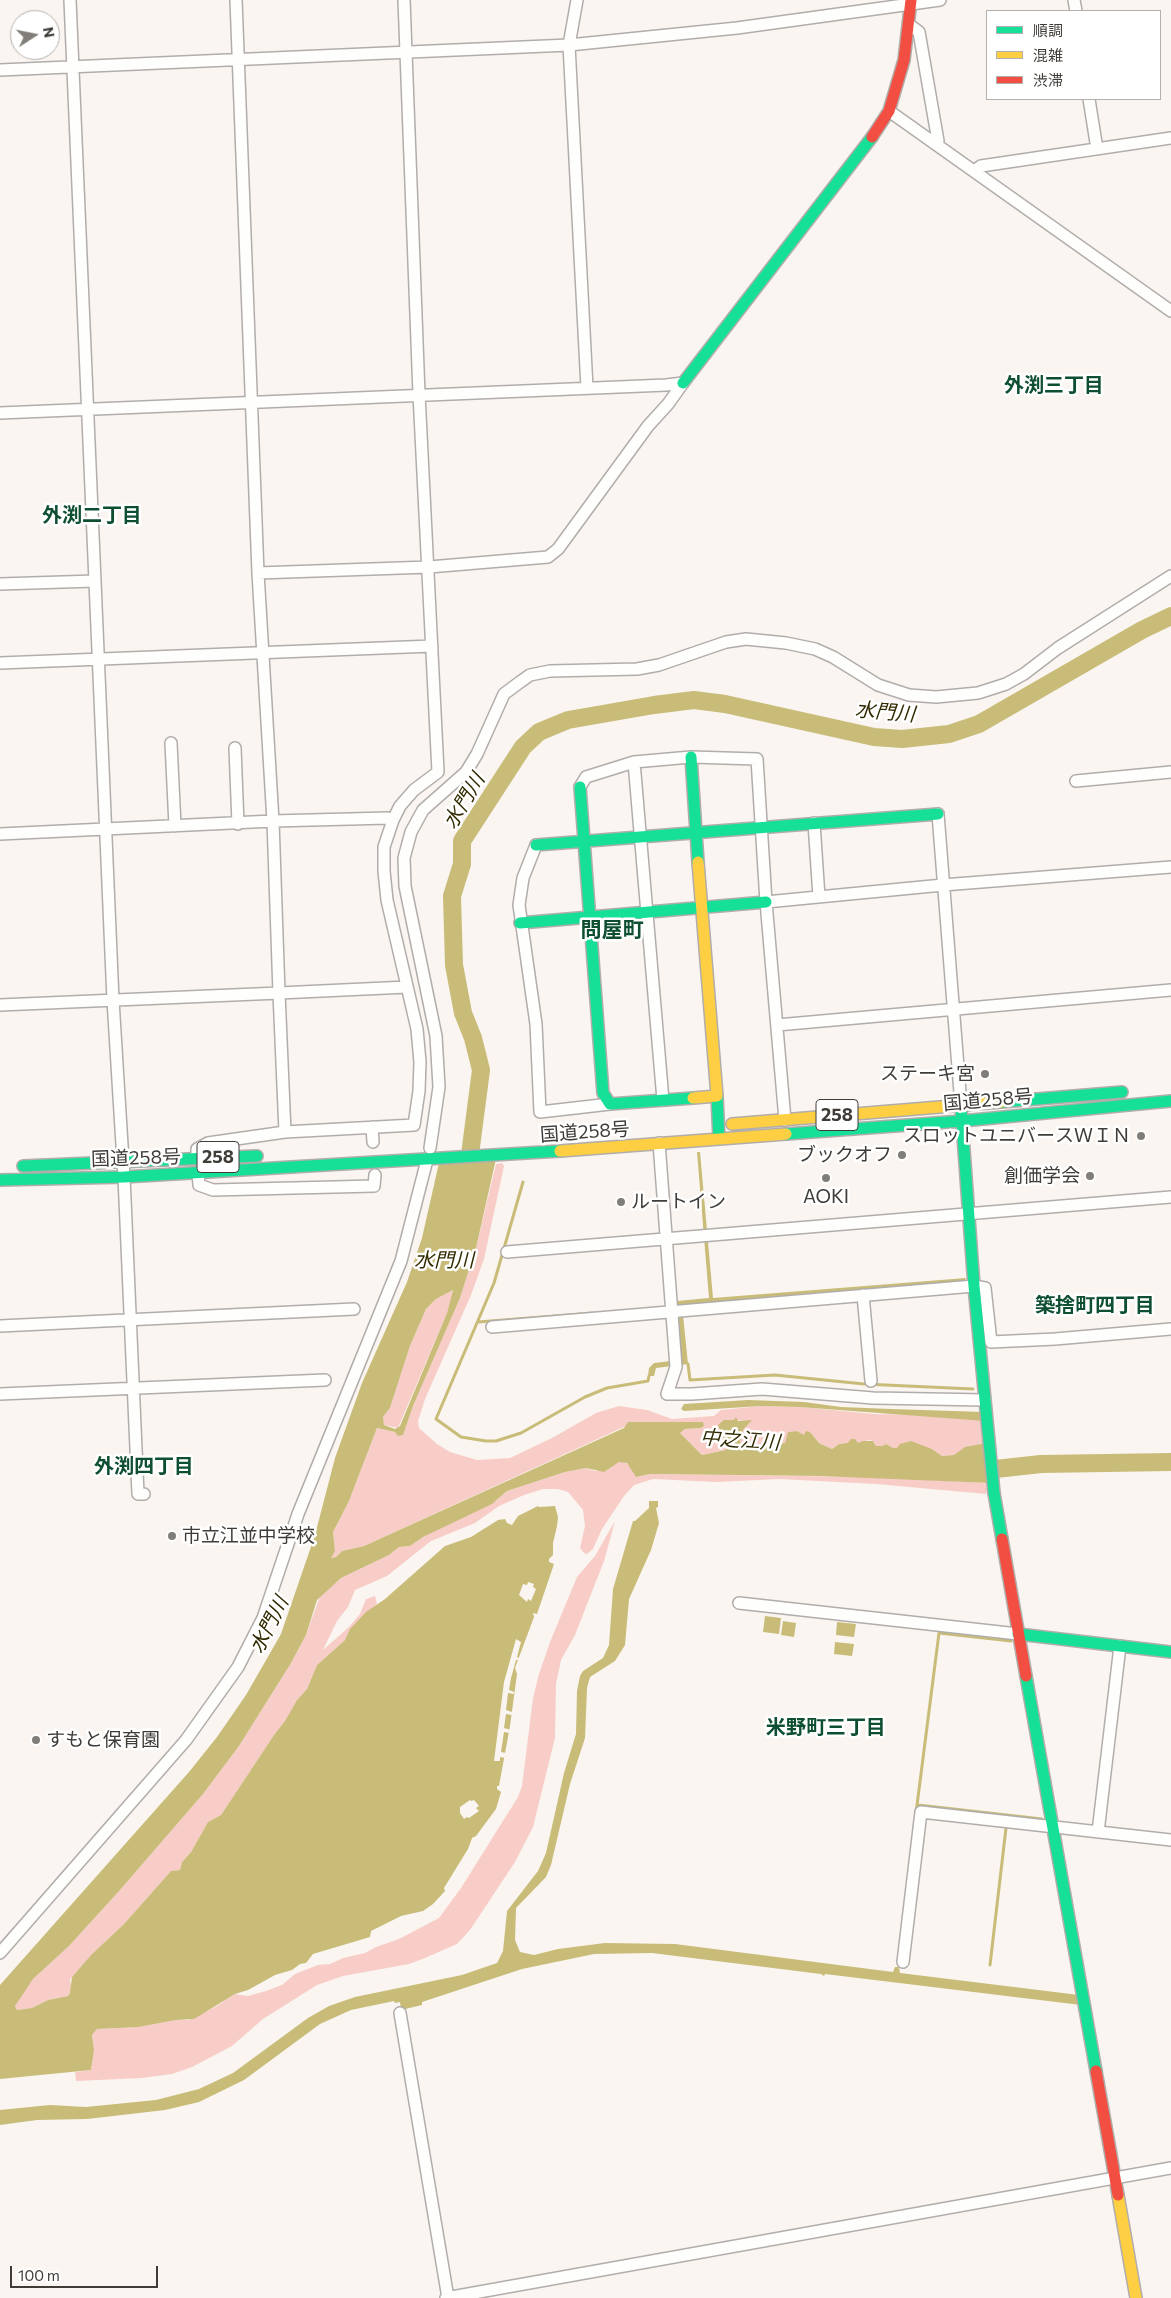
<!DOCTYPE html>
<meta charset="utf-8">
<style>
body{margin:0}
#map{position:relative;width:1171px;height:2298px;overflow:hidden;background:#faf5f0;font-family:Commissioner,"Noto Sans JP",sans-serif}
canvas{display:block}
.legend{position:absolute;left:986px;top:10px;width:175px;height:90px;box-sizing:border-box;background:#fff;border:1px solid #b3b1af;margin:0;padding:6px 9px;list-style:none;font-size:15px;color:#403c38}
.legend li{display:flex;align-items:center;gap:10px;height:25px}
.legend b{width:25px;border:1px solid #b3b1af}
.north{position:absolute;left:10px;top:10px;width:50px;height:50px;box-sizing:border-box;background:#fff;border:1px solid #b3b1af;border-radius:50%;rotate:79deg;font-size:14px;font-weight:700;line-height:20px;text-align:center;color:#403c38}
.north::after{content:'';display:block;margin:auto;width:18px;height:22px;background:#817d78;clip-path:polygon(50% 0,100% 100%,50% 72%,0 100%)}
.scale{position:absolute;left:10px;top:2266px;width:148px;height:22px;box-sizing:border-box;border:2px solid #403c38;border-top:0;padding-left:6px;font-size:15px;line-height:18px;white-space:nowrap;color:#403c38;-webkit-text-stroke:4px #fff;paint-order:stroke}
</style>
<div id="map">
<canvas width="1171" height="2298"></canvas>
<ul class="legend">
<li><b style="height:6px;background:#16e098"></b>順調</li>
<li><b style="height:6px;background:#ffcf43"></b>混雑</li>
<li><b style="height:6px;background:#f24e42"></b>渋滞</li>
</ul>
<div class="north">N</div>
<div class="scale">100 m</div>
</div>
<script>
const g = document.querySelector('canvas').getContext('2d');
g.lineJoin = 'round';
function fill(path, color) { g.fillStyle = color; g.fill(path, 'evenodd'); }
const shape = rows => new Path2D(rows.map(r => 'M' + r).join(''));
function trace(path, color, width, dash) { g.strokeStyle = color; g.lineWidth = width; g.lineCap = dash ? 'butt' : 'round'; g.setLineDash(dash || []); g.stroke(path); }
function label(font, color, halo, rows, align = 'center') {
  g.font = font + ' Commissioner,"Noto Sans JP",sans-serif'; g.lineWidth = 5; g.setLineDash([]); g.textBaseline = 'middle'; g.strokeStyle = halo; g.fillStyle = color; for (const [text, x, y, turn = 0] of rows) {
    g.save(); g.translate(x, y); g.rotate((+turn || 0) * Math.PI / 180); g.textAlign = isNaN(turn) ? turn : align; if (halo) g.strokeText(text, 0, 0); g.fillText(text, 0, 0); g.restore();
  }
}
const green = shape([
 [502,1163,504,1166,484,1259,471,1295,425,1399,418,1421,419,1428,437,1444,450,1452,477,1460,510,1458,552,1438,596,1413,619,1406,647,1410,672,1419,714,1416,721,1410,761,1406,800,1407,874,1414,924,1415,981,1420,983,1444,972,1446,954,1455,942,1456,932,1449,926,1448,893,1448,886,1444,882,1446,876,1446,873,1441,869,1440,860,1443,839,1444,832,1449,819,1443,810,1432,804,1435,797,1431,789,1432,785,1443,747,1449,741,1447,740,1442,743,1430,751,1421,734,1420,726,1450,702,1455,680,1433,685,1429,701,1428,704,1426,626,1426,364,1546,342,1551,336,1557,330,1558,335,1551,333,1532,349,1501,377,1428,403,1434,413,1406,460,1298,476,1248,496,1164],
 [453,1290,447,1313,398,1428,384,1425,383,1417,390,1408,410,1346,426,1309,436,1299],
 [623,1461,630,1466,636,1477,650,1474,878,1477,986,1483,987,1491,986,1494,876,1484,779,1479,717,1482,653,1479,634,1485,624,1496,602,1529,593,1549,587,1554,584,1553,580,1548,585,1526,583,1510,568,1492,558,1489,543,1489,524,1495,499,1506,475,1523,431,1541,387,1576,355,1590,348,1607,337,1621,323,1650,349,1627,360,1614,366,1599,375,1596,377,1604,351,1629,345,1640,317,1665,307,1689,297,1700,285,1722,274,1735,221,1815,208,1822,191,1852,182,1862,180,1870,171,1871,124,1924,91,1955,72,1977,70,1980,72,1990,68,1996,48,2000,32,2008,17,2010,15,2006,17,2000,33,1979,69,1946,120,1890,203,1794,239,1746,291,1663,306,1635,320,1596,341,1578,389,1555,399,1547,410,1546,423,1537,497,1500,507,1491,565,1472,586,1468,595,1471,607,1470,614,1464],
 [615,1521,604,1561,575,1635,561,1660,556,1684,555,1738,533,1827,515,1862,470,1930,457,1944,425,1958,409,1964,343,1976,317,1985,263,2019,232,2046,192,2067,172,2074,142,2078,76,2081,75,2072,91,2070,94,2050,92,2035,97,2029,139,2027,176,2020,189,2020,215,2007,235,1994,248,1996,266,1991,282,1985,295,1974,318,1965,330,1964,343,1958,365,1953,376,1947,399,1939,439,1918,461,1888,518,1797,522,1786,533,1698,539,1674,550,1642,577,1577,595,1556]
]);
const water = shape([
 [498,1150,476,1248,460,1298,413,1406,403,1435,398,1436,395,1432,377,1428,349,1501,333,1532,335,1551,331,1558,336,1557,342,1551,364,1546,624,1428,628,1422,703,1422,704,1426,701,1428,685,1429,680,1433,702,1455,726,1450,727,1443,722,1436,718,1425,724,1420,734,1420,736,1417,738,1421,752,1420,743,1430,740,1442,741,1447,747,1449,785,1443,788,1432,797,1431,804,1435,806,1431,810,1432,819,1443,832,1449,839,1444,848,1443,851,1439,855,1439,858,1443,863,1441,873,1441,876,1446,882,1446,886,1444,893,1448,897,1448,900,1444,911,1441,932,1449,942,1456,954,1455,965,1447,986,1443,990,1483,820,1476,650,1474,636,1477,627,1463,619,1462,604,1472,586,1468,565,1472,507,1491,492,1504,423,1537,410,1546,399,1547,389,1555,341,1578,317,1600,306,1635,291,1663,239,1746,203,1794,120,1890,69,1946,33,1979,15,2006,17,2010,32,2008,48,2000,68,1996,70,1993,72,1977,91,1955,124,1924,171,1871,180,1870,182,1862,191,1852,208,1822,221,1815,274,1735,285,1721,297,1700,307,1689,317,1665,345,1640,350,1629,366,1612,385,1599,445,1546,471,1537,498,1520,505,1519,507,1523,512,1525,518,1516,538,1506,539,1507,555,1506,558,1517,557,1526,553,1543,553,1555,549,1559,549,1562,554,1564,537,1614,533,1613,534,1617,515,1668,517,1674,510,1726,499,1786,497,1786,497,1789,501,1792,496,1809,476,1836,472,1838,468,1849,444,1888,445,1891,433,1904,423,1911,401,1916,371,1931,370,1937,313,1954,306,1963,300,1964,292,1970,275,1975,248,1990,235,1994,194,2019,176,2020,139,2027,97,2029,92,2035,94,2050,91,2070,0,2079,0,1985,189,1772,217,1737,246,1695,281,1634,315,1535,335,1458,362,1383,407,1282,422,1238,441,1154],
 [453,1290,447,1313,400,1426,395,1429,384,1425,383,1417,390,1408,410,1346,426,1309,436,1299],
 [697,1152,700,1152,713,1298,966,1278,964,1282,684,1305,683,1315,688,1364,656,1368,654,1376,648,1376,649,1368,654,1363,680,1360,677,1301,709,1298],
 [748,1400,804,1402,841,1407,891,1409,984,1412,985,1421,799,1407,761,1406,684,1411,681,1409,684,1404],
 [649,1501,658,1501,658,1507,656,1508,659,1523,651,1550,629,1599,625,1645,615,1661,590,1677,587,1688,585,1738,570,1784,551,1865,546,1877,516,1908,515,1940,520,1952,534,1955,558,1949,605,1943,675,1944,893,1972,895,1967,899,1967,900,1973,1079,1995,1081,2005,825,1974,824,1976,821,1974,652,1953,594,1954,522,1969,422,2002,422,2005,401,2010,400,2002,395,2003,394,2001,351,2010,320,2024,244,2080,199,2102,165,2110,87,2119,37,2120,0,2125,0,2110,50,2105,86,2107,156,2100,199,2089,233,2073,308,2018,329,2006,355,1997,462,1975,497,1963,503,1951,507,1911,538,1871,546,1853,564,1773,576,1734,577,1691,580,1676,583,1671,603,1658,609,1645,613,1589,633,1521,635,1521,649,1508],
 [765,1616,781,1618,779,1634,763,1632],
 [783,1621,796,1623,794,1637,781,1635],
 [837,1622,856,1624,854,1637,836,1635],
 [835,1642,854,1644,852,1656,834,1654]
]);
const pier = shape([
 [528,1582,534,1584,533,1587,536,1589,531,1601,528,1599,527,1602,519,1595,523,1584,527,1585],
 [516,1639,521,1642,517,1657,519,1658,518,1660,516,1660,511,1678,509,1690,514,1692,514,1694,508,1693,506,1710,512,1712,512,1715,506,1714,504,1728,511,1730,510,1733,504,1732,501,1752,506,1753,506,1758,500,1757,500,1761,494,1761,504,1682],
 [470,1800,471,1801,474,1800,479,1806,476,1808,479,1811,469,1818,467,1817,464,1819,460,1813,460,1807]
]);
const stream = shape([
 [523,1182,494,1283,436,1419,461,1437,486,1441,496,1441,521,1433,585,1397,607,1388,648,1381,649,1376],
 [478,1322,593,1313],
 [688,1364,690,1380,775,1375,864,1384,973,1389],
 [918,1805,1042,1819],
 [916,1813,939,1633,1011,1641],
 [990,1965,1006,1828]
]);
const river = shape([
 [468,1170,481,1070,473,1038,463,1013,454,965,452,896,462,864,462,841,523,747,539,732,568,720,654,705,694,700,725,704,874,737,902,739,949,734,979,724,1142,630,1171,616],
 [977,1471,1041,1464,1171,1462]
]);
const street = shape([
 [70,0,113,1000,124,1177,138,1494,144,1494],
 [577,0,569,45,587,388],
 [1074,0,1076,11],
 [910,25,919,32,938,141,936,144],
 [0,70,569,45,737,28,940,0],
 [1089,99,1097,149],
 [889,111,1171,311],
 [974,171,981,166,1171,138],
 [0,413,666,385,683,383],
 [258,573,429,567,548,557,558,549,648,426,668,404,683,383],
 [0,584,95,581],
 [0,663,432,646],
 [171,743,175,826],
 [235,748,238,824],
 [634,762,663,1100],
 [1076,781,1171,772],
 [580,787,586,777,634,762,691,757,757,759,766,902,785,1120],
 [938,814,961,1105],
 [814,823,819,897],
 [0,834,273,821,388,818,393,820],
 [536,845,523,878,519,905,536,1024,540,1112,610,1104],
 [766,902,943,885,1171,867],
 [0,1005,279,993,273,821,258,573,236,0],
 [777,1025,1171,990],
 [372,1127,373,1142],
 [285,1132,279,993,407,987],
 [659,1143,676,1367,667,1394,692,1394,762,1389,873,1398,985,1400],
 [430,1148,439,1087,436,1036,405,886,404,858,411,832,423,810,466,772,477,754,504,694,520,682,530,675,550,671,637,669,659,665,726,642,746,639,786,643,815,649,833,657,878,685,909,695,936,697,978,693,1006,684,1024,674,1058,648,1171,576],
 [197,1158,197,1149,208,1143,285,1132,414,1125,419,1091,420,1062,417,1029,387,900,384,871,384,847,393,820,400,806,414,790,438,772,419,394,404,0],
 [198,1173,199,1185,213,1190,374,1186,375,1175],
 [507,1252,1171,1197],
 [863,1295,871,1381],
 [0,1326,354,1309],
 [492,1327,974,1286,985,1288,991,1342,1055,1339,1171,1329],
 [0,1394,325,1380],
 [739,1603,1018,1634],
 [1098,1832,1120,1646],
 [0,1953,186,1740,238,1667,263,1618,298,1514,401,1261,427,1160],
 [903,1962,921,1812,1171,1840],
 [400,2013,448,2298],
 [446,2298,1171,2168]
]);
const fast = shape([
 [683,383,872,137],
 [691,757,698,862],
 [580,787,603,1093,610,1104,693,1098],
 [536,845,938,814],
 [520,923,766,902],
 [717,1096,719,1139],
 [1001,1102,1122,1092],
 [961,1109,974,1286,994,1493,1002,1539],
 [786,1134,962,1121,1171,1101],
 [23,1166,257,1156],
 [0,1180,124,1177,560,1151],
 [1018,1634,1171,1652],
 [1026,1676,1096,2071]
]);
const slow = shape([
 [693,1098,717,1096,698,862],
 [732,1124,1001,1102],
 [560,1151,786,1134],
 [1118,2195,1136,2298]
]);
const jam = shape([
 [872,137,889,111,904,60,911,0],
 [1002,1539,1026,1676],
 [1096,2071,1118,2195]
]);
const markers = [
 [985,1074,5,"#817d78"],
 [1141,1136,5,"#817d78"],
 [902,1155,5,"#817d78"],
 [1090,1176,5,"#817d78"],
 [826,1178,5,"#817d78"],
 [621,1202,5,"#817d78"],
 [172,1536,5,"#817d78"],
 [36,1740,5,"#817d78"]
];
const shields = [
 [837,1115,42],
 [218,1157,42]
];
const shieldNames = [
 ["258",837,1115],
 ["258",218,1157]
];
const poiNames = [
 ["ステーキ宮",975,1074],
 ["スロットユニバースＷＩＮ",1131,1136],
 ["ブックオフ",892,1155],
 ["創価学会",1080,1176],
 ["AOKI",826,1197,"center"],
 ["ルートイン",631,1202,"left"],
 ["市立江並中学校",182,1536,"left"],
 ["すもと保育園",46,1740,"left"]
];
const streetNames = [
 ["国道258号",988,1100,-5],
 ["国道258号",585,1132,-4],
 ["国道258号",136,1158,-2]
];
const neighbourhoodNames = [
 ["外渕三丁目",1054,385],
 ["外渕二丁目",92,515],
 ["築捨町四丁目",1095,1305],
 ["外渕四丁目",144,1466],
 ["米野町三丁目",826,1727]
];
const waterNames = [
 ["水門川",885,712,5],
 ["水門川",464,801,-59],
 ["水門川",444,1260],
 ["中之江川",740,1440,4],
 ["水門川",269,1625,-63]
];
const quarterNames = [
 ["問屋町",612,930]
];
fill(green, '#f8cdc8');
fill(water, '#c8bc78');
fill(pier, '#faf5f0');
trace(stream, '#c8bc78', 3);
trace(river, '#c8bc78', 18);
trace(street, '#b1adaa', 14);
trace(fast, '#b1adaa', 14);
trace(slow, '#b1adaa', 14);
trace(jam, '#b1adaa', 14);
trace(street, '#fefefd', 11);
trace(fast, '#16e098', 11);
trace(slow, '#ffcf43', 11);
trace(jam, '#f24e42', 11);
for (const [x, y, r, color] of markers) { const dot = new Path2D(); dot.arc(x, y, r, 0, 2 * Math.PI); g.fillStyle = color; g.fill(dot); trace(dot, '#fff', 2); }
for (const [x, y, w] of shields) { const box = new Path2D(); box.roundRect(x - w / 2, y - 15.5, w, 31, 4); g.fillStyle = '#fff'; g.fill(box); trace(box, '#403c38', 1); }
label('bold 18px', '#403c38', null, shieldNames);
label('19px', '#403c38', '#fff', poiNames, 'right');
label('19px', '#403c38', '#fff', streetNames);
label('bold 20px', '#0e4f32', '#fff', neighbourhoodNames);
label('italic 20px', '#322b01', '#fff', waterNames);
label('bold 21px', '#0e4f32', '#fff', quarterNames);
</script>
